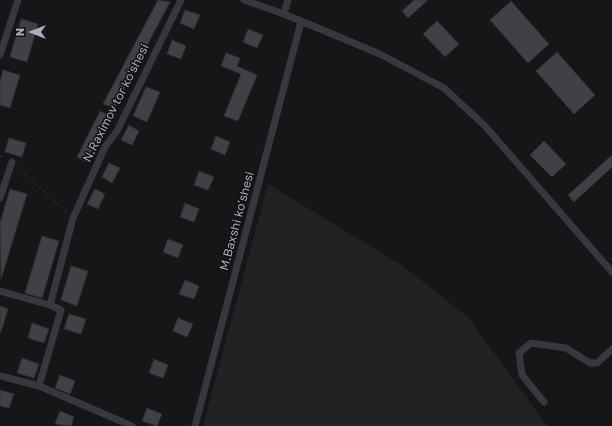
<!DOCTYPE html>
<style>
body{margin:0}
#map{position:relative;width:612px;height:426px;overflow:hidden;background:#161618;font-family:"Golos Text",sans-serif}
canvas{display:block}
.north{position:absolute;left:12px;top:12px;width:40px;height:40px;-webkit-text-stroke:3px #111113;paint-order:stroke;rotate:270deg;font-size:11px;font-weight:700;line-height:16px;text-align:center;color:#a8adb8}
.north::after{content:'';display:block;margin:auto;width:14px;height:18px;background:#a8adb8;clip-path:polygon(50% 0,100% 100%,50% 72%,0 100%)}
</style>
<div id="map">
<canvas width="612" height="426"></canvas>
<div class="north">N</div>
</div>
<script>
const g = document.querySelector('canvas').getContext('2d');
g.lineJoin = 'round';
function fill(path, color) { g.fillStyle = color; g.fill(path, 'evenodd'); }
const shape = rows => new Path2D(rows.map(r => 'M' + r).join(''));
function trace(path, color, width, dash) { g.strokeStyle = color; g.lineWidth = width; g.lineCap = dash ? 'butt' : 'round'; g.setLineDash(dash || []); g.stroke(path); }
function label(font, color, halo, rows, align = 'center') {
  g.font = font + ' "Golos Text",sans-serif'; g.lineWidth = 3; g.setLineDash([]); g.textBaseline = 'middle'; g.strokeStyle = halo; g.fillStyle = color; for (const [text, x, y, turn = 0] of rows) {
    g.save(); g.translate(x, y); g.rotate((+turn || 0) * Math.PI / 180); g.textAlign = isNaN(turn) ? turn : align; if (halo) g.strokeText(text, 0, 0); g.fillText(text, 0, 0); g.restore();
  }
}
const built = shape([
 [268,184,403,266,469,318,547,426,203,426]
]);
const building = shape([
 [158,0,170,2,114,108,103,104,158,0],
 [414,0,428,0,408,18,402,11,414,0],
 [511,1,549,44,528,63,490,20,511,1],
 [185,10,200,15,194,29,180,23,185,10],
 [21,19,38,24,27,62,10,57,21,19],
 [437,21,459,44,445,57,423,34,437,21],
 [248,29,263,35,257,48,243,42,248,29],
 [172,40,186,46,181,59,167,54,172,40],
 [557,52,595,95,574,114,536,71,557,52],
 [226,53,240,58,237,66,257,75,238,121,224,116,241,74,221,66,226,53],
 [3,70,20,75,10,108,0,105,0,81,3,70],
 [146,87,160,92,147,122,133,116,146,87],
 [100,111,110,116,87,162,77,157,100,111],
 [129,125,139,131,132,145,121,140,129,125],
 [216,136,230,142,225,155,211,149,216,136],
 [9,138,26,143,22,157,5,152,9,138],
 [544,141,566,164,552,177,530,155,544,141],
 [612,155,612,167,574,202,568,195,612,155],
 [109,163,120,168,112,183,102,177,109,163],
 [199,171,214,177,208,190,194,185,199,171],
 [10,189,27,194,1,279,0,223,10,189],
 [95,189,105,194,98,209,87,204,95,189],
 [185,203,199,209,194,222,180,217,185,203],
 [42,236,59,241,42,298,25,293,42,236],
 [168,239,183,245,178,258,163,252,168,239],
 [71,266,88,271,77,306,61,300,71,266],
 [185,280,199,286,194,299,179,294,185,280],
 [0,306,8,309,1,332,0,332,0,306],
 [69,314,86,319,81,334,64,329,69,314],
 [178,318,193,324,187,337,173,331,178,318],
 [32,323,49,329,44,343,28,338,32,323],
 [22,358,39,364,34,378,17,373,22,358],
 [154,359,168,365,163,378,149,373,154,359],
 [60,375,75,381,70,394,55,388,60,375],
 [0,390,14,394,9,408,0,406,0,390],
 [147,408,162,414,157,426,142,421,147,408],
 [60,411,74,417,71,426,55,424,60,411]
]);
const path = shape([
 [0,156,5,158],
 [17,167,68,213]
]);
const minor = shape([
 [244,0,284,14,380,54,444,88,485,126,612,272],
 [284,14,288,0],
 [0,55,18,0],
 [0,198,12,162],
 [0,291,50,305,61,310,39,386],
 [50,305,73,218,105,147,117,131,181,0],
 [0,376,39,386,132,426],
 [544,402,522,375,519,353,526,347,531,343,566,348,590,363,597,363,612,349],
 [195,426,301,22]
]);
const streetNames = [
 ["N.Raximov tor ko'shesi",116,103,-63],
 ["M.Baxshi ko'shesi",237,221,-75]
];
fill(built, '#222225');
fill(building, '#404145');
trace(building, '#303034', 1);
trace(path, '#3d3f44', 1, [2, 3]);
trace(minor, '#37383d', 7);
label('12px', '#a8adb8', '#111113', streetNames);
</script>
